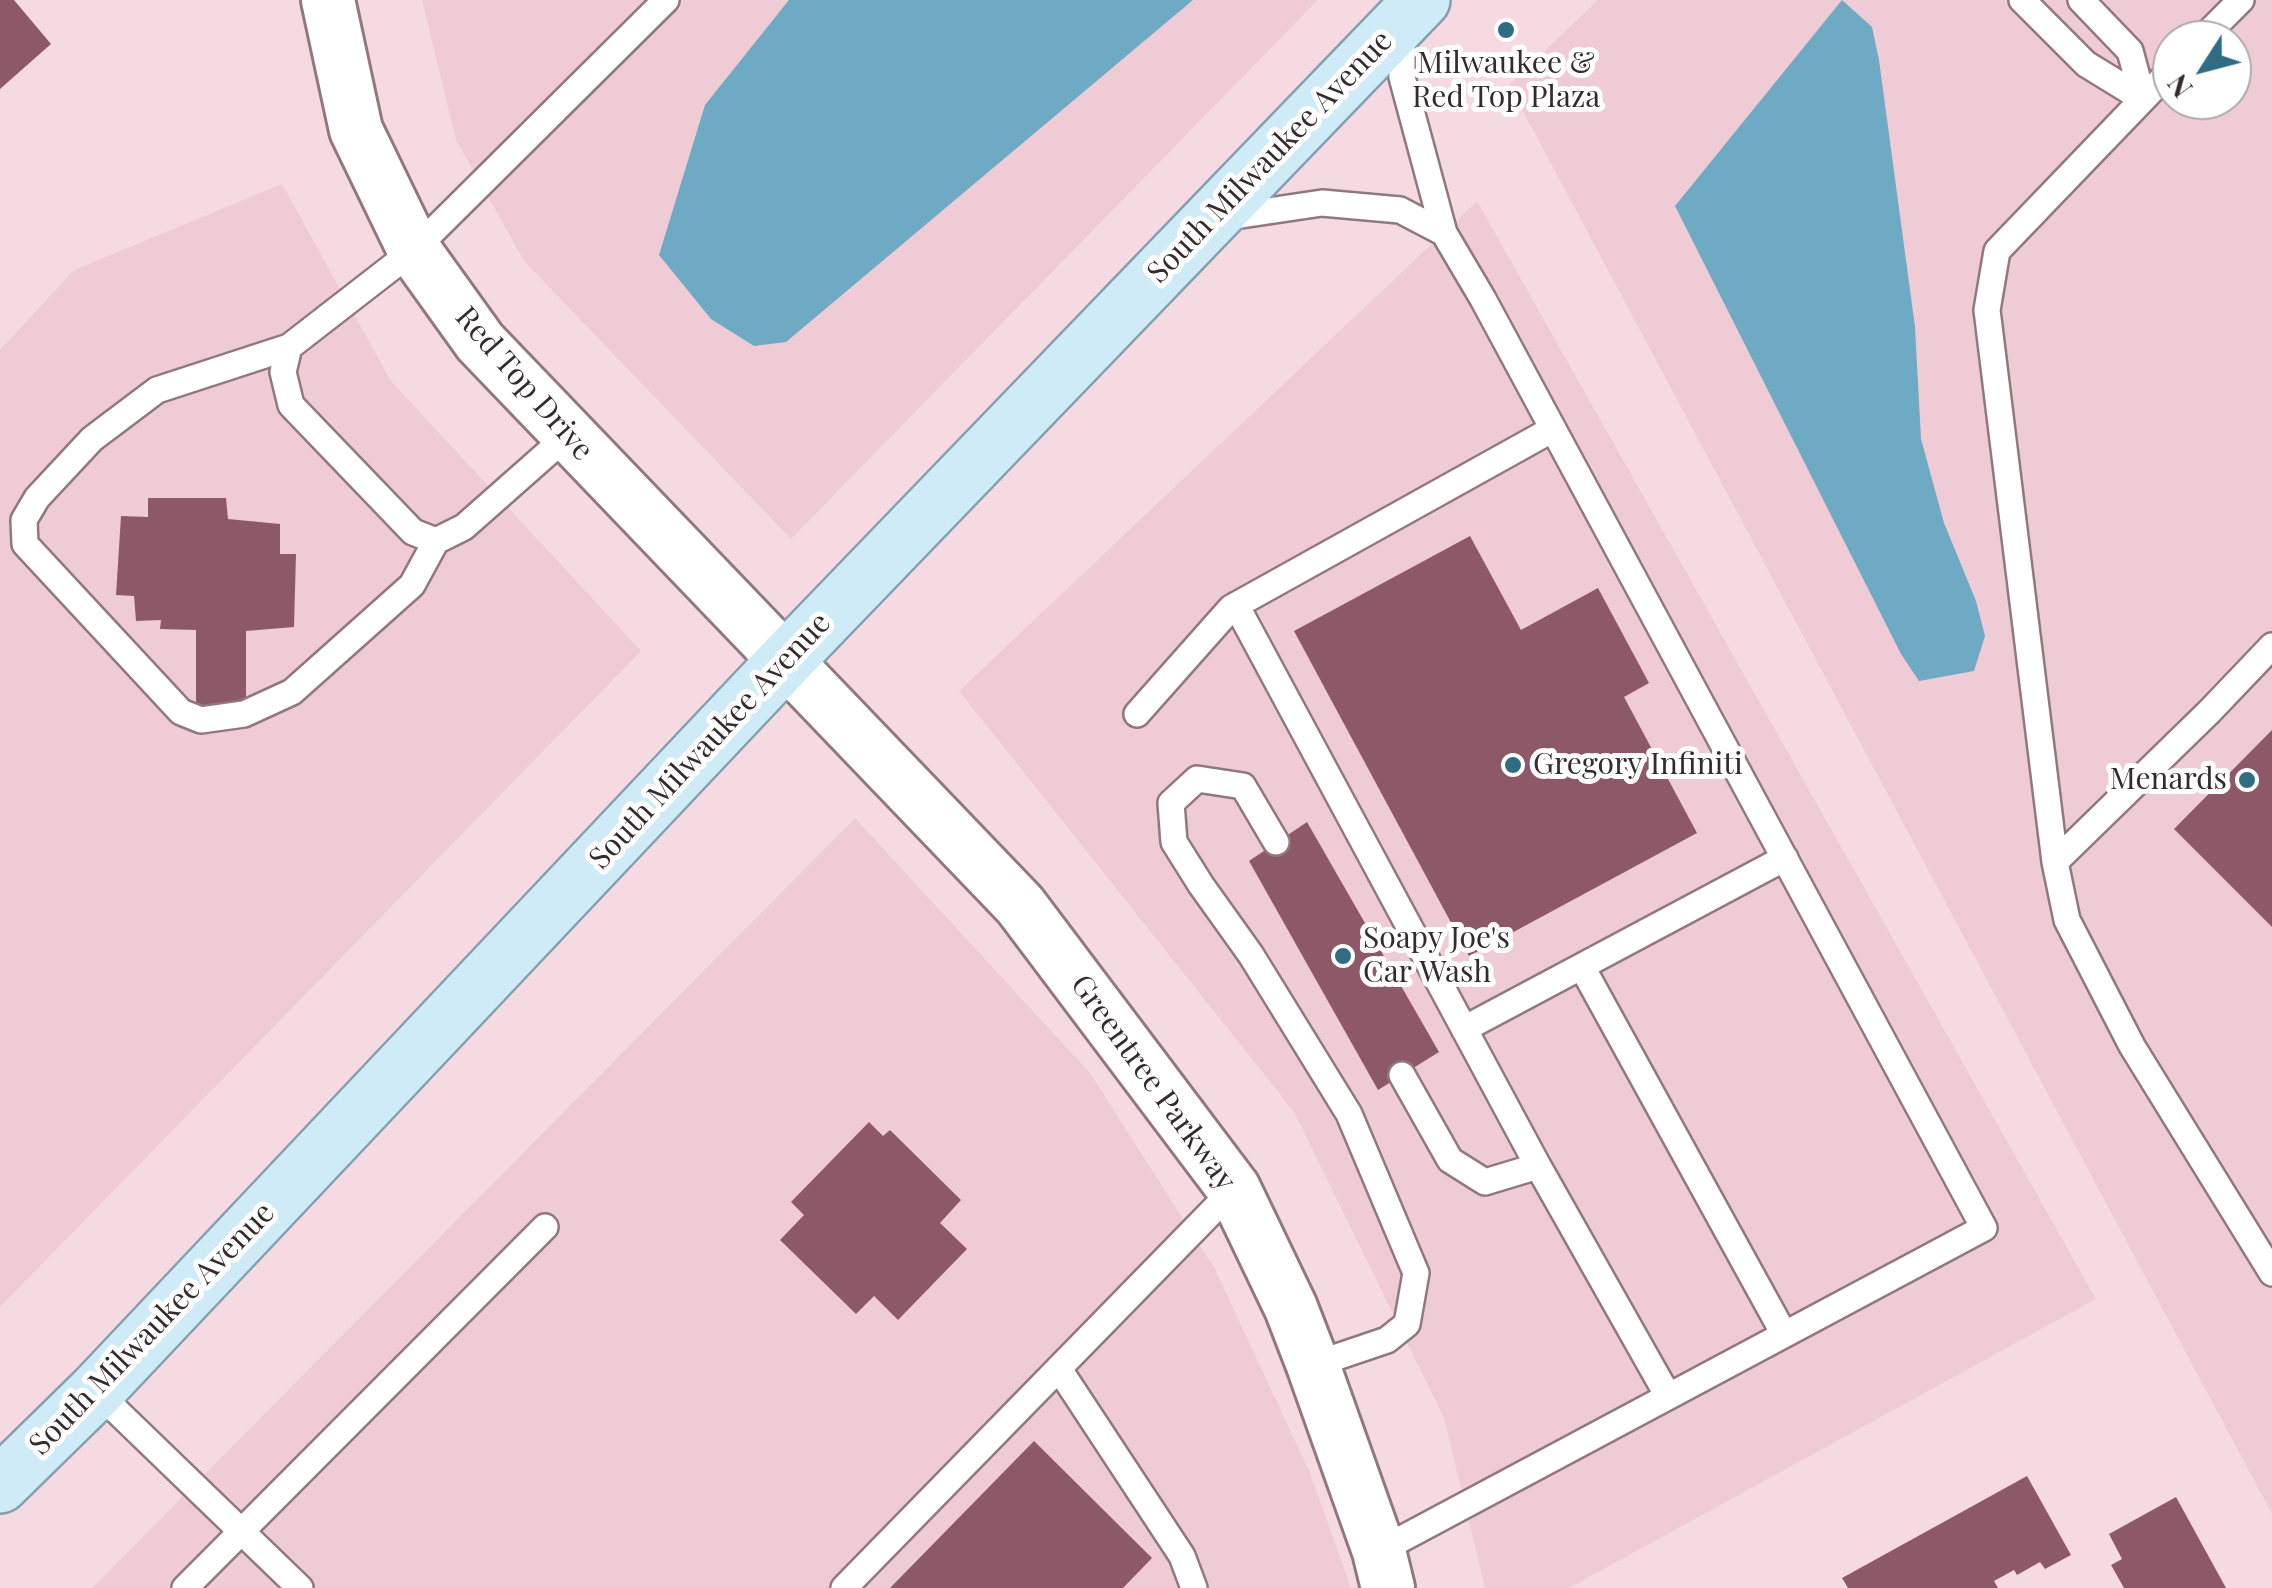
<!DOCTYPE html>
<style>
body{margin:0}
#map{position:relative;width:2272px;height:1588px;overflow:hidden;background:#f6dae2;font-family:"Playfair Display",serif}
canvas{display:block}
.north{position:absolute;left:2152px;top:20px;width:100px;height:100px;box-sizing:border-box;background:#fff;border:2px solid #aeaaab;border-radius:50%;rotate:234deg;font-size:28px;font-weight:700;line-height:40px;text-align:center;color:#352b2e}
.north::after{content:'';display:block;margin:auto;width:35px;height:45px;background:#306c83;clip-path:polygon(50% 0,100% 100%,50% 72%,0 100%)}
</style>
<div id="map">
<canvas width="2272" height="1588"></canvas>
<div class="north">N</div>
</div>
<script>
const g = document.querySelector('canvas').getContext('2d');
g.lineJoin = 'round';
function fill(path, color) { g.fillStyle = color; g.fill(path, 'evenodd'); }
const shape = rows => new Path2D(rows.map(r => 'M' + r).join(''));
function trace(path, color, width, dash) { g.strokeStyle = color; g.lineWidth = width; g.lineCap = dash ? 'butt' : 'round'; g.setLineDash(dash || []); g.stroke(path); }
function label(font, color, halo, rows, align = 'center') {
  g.font = font + ' "Playfair Display",serif'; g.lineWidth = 10; g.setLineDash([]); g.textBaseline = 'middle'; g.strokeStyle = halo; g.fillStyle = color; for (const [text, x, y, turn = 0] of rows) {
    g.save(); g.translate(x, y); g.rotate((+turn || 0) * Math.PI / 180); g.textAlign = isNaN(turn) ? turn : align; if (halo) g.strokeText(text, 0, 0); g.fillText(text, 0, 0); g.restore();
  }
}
const built = shape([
 [422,0,1318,0,791,539,524,261,456,140],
 [1598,0,2272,0,2272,1514,1509,85],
 [2172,40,2232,40,2232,100,2172,100],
 [282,184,391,381,641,651,0,1307,0,350,74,270],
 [1477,201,2096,1299,1569,1588,1485,1588,1444,1418,1294,1112,959,691],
 [855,818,1090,1073,1215,1269,1310,1473,1351,1588,92,1588]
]);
const water = shape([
 [789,0,1193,0,786,342,754,346,711,319,659,255,705,105],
 [1842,0,1872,27,1879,60,1915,327,1921,439,1944,523,1976,601,1985,636,1974,671,1919,681,1901,654,1675,206]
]);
const building = shape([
 [0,0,14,0,51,44,0,89],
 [148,498,226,498,228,519,280,524,280,554,296,554,294,627,246,631,246,704,196,706,196,630,160,629,161,620,136,621,134,596,116,595,121,516,148,517],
 [1470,536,1521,630,1598,588,1649,683,1624,697,1697,833,1469,956,1294,631],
 [2272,730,2272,927,2174,829],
 [1307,822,1439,1052,1378,1090,1249,861],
 [869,1122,883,1136,890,1130,961,1200,940,1223,967,1249,898,1320,874,1296,856,1314,780,1240,804,1215,791,1202],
 [1034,1441,1152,1558,1123,1588,890,1588],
 [2027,1476,2071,1555,2045,1569,2040,1562,2017,1575,2014,1570,1994,1581,1998,1588,1848,1588,1842,1578],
 [2176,1497,2226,1588,2124,1588,2111,1565,2122,1559,2109,1534]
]);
const service = shape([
 [2022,0,2086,64,2143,99],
 [2081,0,2130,51,2143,99],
 [2201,40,2241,0],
 [2172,69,1997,251,1987,310,2055,862,2067,920,2132,1046,2272,1273],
 [1221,218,1322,203,1400,210,1444,233],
 [289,347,157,390,92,439,37,498,24,520,25,544,181,712,201,720,244,714,292,692,412,585,436,541],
 [567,436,464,527,436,541,413,532,291,405,283,372,289,347,414,250,666,0],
 [1236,605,1538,1166],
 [1137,714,1231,608,1553,429],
 [1276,842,1243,786,1197,779,1171,803,1174,842,1201,885,1251,955,1349,1114,1416,1273,1407,1324,1387,1340,1313,1365],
 [2055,862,2210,711,2272,646],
 [1582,967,1784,1334],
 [1464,1029,1785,858],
 [1402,1075,1450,1160,1485,1182,1538,1166,1668,1396],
 [1059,1369,1182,1556,1194,1588],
 [96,1391,300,1588],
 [1379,1551,1984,1228,1483,299,1444,233,1402,77,1402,30],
 [185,1588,545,1227],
 [844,1588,1234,1189]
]);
const minor = shape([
 [328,0,356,130,414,250,480,342,1020,905,1234,1189,1291,1308,1313,1365,1379,1551,1388,1588]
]);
const primary = shape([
 [0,1485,96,1391,787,659,1422,0]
]);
const markers = [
 [1506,30,10,"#306c83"],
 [1513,765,10,"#306c83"],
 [2247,780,10,"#306c83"],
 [1343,956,10,"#306c83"]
];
const poiNames = [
 ["Milwaukee &",1506,64,"center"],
 ["Red Top Plaza",1506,98,"center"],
 ["Gregory Infiniti",1533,765],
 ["Menards",2227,780,"right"],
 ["Soapy Joe's",1363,939],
 ["Car Wash",1363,973]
];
const streetNames = [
 ["South Milwaukee Avenue",1270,157,-46],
 ["Red Top Drive",524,384,49],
 ["South Milwaukee Avenue",710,741,-47],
 ["Greentree Parkway",1153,1083,54],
 ["South Milwaukee Avenue",152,1329,-46]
];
fill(built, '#efccd5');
fill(water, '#6eaac3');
fill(building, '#8d5969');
trace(service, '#91787f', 30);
trace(minor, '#91787f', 58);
trace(primary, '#849fae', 60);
trace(service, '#fff', 25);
trace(minor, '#fff', 52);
trace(primary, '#cfebf8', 55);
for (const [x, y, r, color] of markers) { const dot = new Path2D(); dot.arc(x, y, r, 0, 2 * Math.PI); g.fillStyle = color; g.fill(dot); trace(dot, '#fff', 4); }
label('30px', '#352b2e', '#fff', poiNames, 'left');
label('30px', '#352b2e', '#fff', streetNames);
</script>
